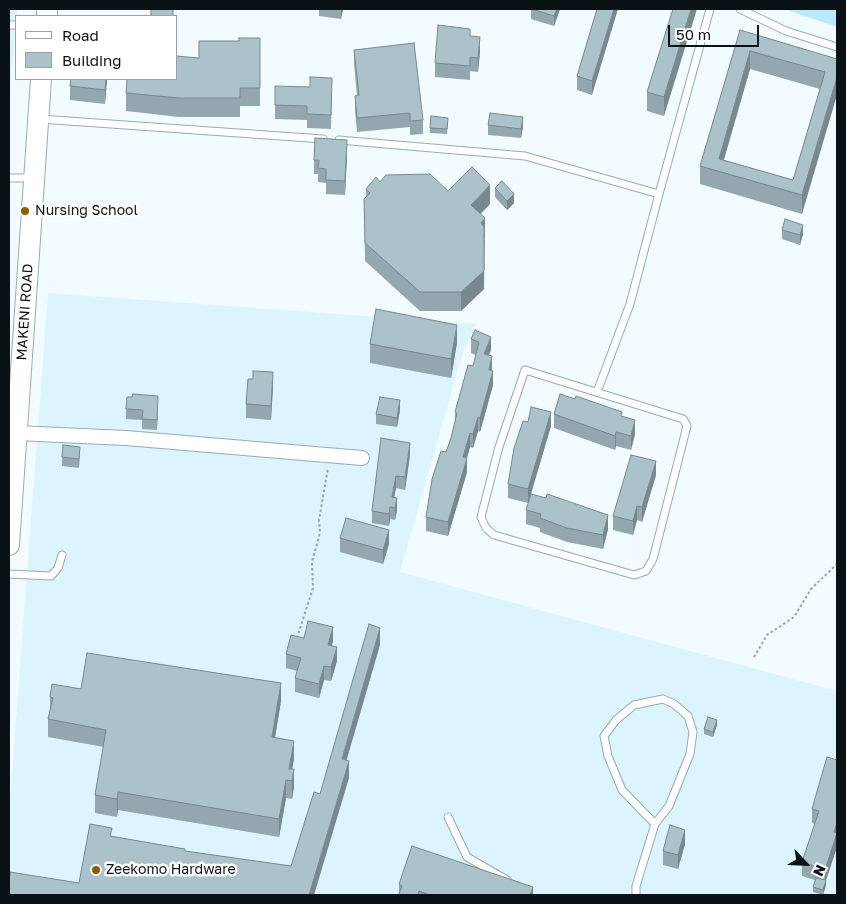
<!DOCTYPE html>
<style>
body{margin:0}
#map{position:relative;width:846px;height:904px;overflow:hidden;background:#f2fbff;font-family:"Golos Text",sans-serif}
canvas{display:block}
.frame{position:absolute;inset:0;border:10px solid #0a1215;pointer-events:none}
.legend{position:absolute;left:15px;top:15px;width:162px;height:65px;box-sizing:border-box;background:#fff;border:1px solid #9da0a1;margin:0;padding:6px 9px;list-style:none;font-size:15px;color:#0a1215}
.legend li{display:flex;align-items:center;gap:10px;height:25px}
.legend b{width:25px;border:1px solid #9da0a1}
.north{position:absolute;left:781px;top:839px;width:50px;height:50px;-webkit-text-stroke:4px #fff;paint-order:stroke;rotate:115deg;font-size:14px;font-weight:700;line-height:20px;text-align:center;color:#0a1215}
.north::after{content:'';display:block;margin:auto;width:18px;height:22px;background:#0a1215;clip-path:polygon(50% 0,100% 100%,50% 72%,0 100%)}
.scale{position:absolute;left:668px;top:25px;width:91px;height:22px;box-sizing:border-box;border:2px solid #0a1215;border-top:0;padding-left:6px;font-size:15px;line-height:18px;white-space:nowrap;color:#0a1215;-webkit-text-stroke:4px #fff;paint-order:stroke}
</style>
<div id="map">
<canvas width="846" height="904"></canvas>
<div class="frame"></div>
<ul class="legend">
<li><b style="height:6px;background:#fff"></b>Road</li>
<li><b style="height:14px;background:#acc2cb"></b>Building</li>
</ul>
<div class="north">N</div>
<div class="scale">50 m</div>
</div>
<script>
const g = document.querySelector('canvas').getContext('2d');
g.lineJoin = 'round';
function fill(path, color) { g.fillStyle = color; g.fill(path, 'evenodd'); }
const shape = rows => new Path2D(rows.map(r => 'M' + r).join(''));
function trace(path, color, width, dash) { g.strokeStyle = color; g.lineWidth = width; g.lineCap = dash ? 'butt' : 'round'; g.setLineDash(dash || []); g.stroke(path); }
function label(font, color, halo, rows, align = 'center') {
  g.font = font + ' "Golos Text",sans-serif'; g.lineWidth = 5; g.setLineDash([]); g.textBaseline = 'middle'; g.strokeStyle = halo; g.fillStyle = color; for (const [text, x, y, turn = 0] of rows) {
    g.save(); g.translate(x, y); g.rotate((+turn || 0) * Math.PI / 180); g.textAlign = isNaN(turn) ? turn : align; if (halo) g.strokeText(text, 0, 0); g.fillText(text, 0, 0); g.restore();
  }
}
const built = shape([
 [9,9,17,9,9,106],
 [48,293,476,324,462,355,400,572,837,691,837,895,9,895,9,814]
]);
const green = shape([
 [784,9,837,9,837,27]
]);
const path = shape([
 [297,638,313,588,312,562,320,533,319,520,328,468],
 [754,657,767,635,794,617,811,589,837,564]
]);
const service = shape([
 [740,9,786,31,837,47],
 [9,25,16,25],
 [40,119,323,139],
 [339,140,525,156,659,194,630,304,597,392],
 [9,178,31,178],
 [659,194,710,9],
 [525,370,683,419,687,426,653,559,646,571,634,575,494,535,486,528,481,517,499,447,525,370],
 [9,574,51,576,58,568,62,555],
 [448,817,467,857,507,880],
 [636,895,636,886,655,824,669,806,690,754,693,732,688,716,674,704,663,699,634,705,616,720,604,736,608,756,622,790,655,824]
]);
const minor = shape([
 [17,433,126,438,362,458]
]);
const secondary = shape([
 [47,16,47,9],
 [9,545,41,79]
]);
const wall = shape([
 [319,9,343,9,341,19,319,16],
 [531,9,560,9,554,26,531,19],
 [597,9,592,95,577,90,577,76],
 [673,9,664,116,647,111,647,92],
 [740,30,837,59,802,214,700,184,700,166],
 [750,69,820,89,793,180,724,160],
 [470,36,480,51,478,72,470,71,470,80,435,77,435,63],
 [260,38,260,106,240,106,240,117,179,117,126,111,126,93,199,58,239,41],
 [354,50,423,120,423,134,410,135,410,127,357,132,355,110,355,96,357,96,354,64],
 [107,79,105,104,70,100,70,86],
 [332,92,331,129,307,128,307,120,275,119,275,105],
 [448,123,447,134,430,133,430,128],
 [488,125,523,127,521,138,488,135],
 [347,154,345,195,326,194,326,183,318,182,318,174,314,174,314,160],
 [380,182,448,191,490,204,480,214,485,236,484,289,461,311,420,311,365,261,364,199,366,196,366,189],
 [495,188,514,203,507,210,495,197],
 [782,230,803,234,800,245,782,239],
 [475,330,491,350,489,355,492,369,493,385,480,432,478,431,473,448,470,447,467,458,467,472,448,536,426,531,426,517,451,438,455,423,455,412,473,366,476,355,471,353,471,339],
 [457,343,451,378,370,363,370,344],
 [273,386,271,420,246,418,246,404],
 [158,405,157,430,142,429,142,420,126,419,126,409],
 [400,410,397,427,376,424,376,414],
 [554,414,622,416,635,434,631,450,616,446,615,450,554,428],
 [551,426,531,494,608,529,603,549,567,542,540,532,540,528,526,524,526,510,528,503,508,498,508,484],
 [410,455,405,490,396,488,394,497,397,510,395,520,390,519,389,526,372,523,372,511],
 [80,456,79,468,62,466,62,457],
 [656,475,642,522,637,520,633,535,613,530,613,516],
 [340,538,389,544,383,564,340,552],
 [304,638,333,641,332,645,337,661,331,681,324,680,319,698,295,692,295,678,297,671,286,668,286,654],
 [81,689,281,701,275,738,294,759,292,769,294,787,292,799,286,798,279,837,118,810,117,817,95,813,95,795,104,747,48,737,48,719,50,711,50,697],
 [717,725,713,737,704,734,704,729],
 [837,760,837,847,826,880,826,885,823,895,813,892,813,887,815,880,802,876,802,862,815,824,812,823,812,809],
 [685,844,678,869,663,865,663,851],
 [399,884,533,895,399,895]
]);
const shadedWall = shape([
 [341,9,343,9,341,19],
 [557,9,560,9,554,26,554,16],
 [614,9,618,9,592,95,592,81],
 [691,9,697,9,664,116,664,97],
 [480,37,480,51,478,72,478,58],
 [750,51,750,69,720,172,719,159],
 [837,77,837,95,802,214,802,195],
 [106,79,107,79,105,104,105,90],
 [523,117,523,127,521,138,521,129],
 [347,140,347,154,345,195,345,181],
 [490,185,490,204,471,223,471,205],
 [514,194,514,203,507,210,507,201],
 [485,218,485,236,481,242,481,223],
 [803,225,803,234,800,245,800,235],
 [484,271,484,289,461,311,461,292],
 [457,325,457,343,451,378,451,359],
 [491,337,491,350,484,367,484,354],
 [492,356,492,369,489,384,489,370],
 [493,371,493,385,480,432,480,418],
 [273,372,273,386,271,420,271,406],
 [158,396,158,405,157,430,157,420],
 [400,400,400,410,397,427,397,418],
 [551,412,551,426,528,503,528,489],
 [478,417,478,431,473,448,473,434],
 [635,420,635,434,631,450,631,436],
 [616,432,616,446,615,450,615,436],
 [470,433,470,447,463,471,463,457],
 [410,443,410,455,405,490,405,477],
 [467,458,467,472,448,536,448,522],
 [656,461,656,475,642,522,642,507],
 [396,476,396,488,392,509,392,497],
 [397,498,397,510,395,520,395,508],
 [637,506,637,520,633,535,633,521],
 [390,507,390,519,389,526,389,514],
 [608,515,608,529,603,549,603,535],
 [389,530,389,544,383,564,383,550],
 [333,627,333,641,328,659,328,645],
 [380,628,380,645,342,776,342,759],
 [337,647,337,661,331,681,331,667],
 [324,666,324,680,319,698,319,684],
 [281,683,281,701,272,755,272,737],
 [717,720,717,725,713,737,713,732],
 [294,741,294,759,290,781,289,769],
 [349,761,349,778,314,895,309,895],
 [294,769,294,787,292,799,292,781],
 [286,780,286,798,279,837,279,819],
 [118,792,118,810,117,817,117,799],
 [837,822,837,847,826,880,826,885,823,895,823,890,825,884,825,870],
 [685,830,685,844,678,869,678,855],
 [533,887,533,895,530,895]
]);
const building = shape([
 [151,9,173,9,173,16,151,16,151,9],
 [531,9,557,9,554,16,531,9],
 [597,9,614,9,592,81,577,76,597,9],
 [673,9,691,9,664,97,647,92,673,9],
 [438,25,470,29,470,36,480,37,478,58,470,57,470,66,435,63,438,25],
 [740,30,837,59,837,77,802,195,700,166,740,30],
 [750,51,825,72,793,180,719,159,750,51],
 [239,38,260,38,260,88,240,88,240,98,179,98,126,93,127,79,176,79,176,56,199,58,199,41,239,41,239,38],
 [414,43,423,120,410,121,410,113,357,118,355,96,359,95,354,50,414,43],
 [310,77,332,78,331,115,307,114,307,106,275,105,275,86,310,87,310,77],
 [71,79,106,79,105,90,70,86,71,79],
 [490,113,523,117,521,129,488,125,490,113],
 [431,116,448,118,447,129,430,128,431,116],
 [315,138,347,140,345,181,326,180,326,169,318,168,319,160,314,160,315,138],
 [472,167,490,185,471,205,485,218,481,223,484,227,484,271,461,292,420,292,365,243,364,199,370,193,366,189,376,177,380,182,386,175,430,174,448,191,472,167],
 [502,181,514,194,507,201,495,188,502,181],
 [785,219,803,225,800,235,782,230,785,219],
 [376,309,457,325,451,359,370,344,376,309],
 [475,330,491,337,484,354,492,356,489,370,493,371,480,418,478,417,473,434,470,433,463,457,467,458,448,522,426,517,432,479,441,451,446,452,451,438,457,413,455,412,468,365,473,366,479,342,471,339,475,330],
 [253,371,273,372,271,406,246,404,248,379,253,379,253,371],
 [133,394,158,396,157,420,142,419,143,410,126,409,127,397,132,397,133,394],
 [560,394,575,399,576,396,622,412,621,416,635,420,631,436,616,432,615,436,554,414,560,394],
 [380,397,400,400,397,418,376,414,380,397],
 [531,407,551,412,528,489,508,484,514,448,523,421,528,422,531,407],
 [381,438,410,443,405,477,396,476,392,497,397,498,395,508,390,507,389,514,372,511,381,438],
 [63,445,80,447,79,459,62,457,63,445],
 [631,455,656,461,642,507,637,506,633,521,613,516,631,455],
 [531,494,546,498,547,494,608,515,603,535,567,528,540,518,541,514,526,510,531,494],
 [346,518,389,530,383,550,340,538,346,518],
 [308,621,333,627,328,645,337,647,331,667,324,666,319,684,295,678,301,658,286,654,291,635,304,638,308,621],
 [369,624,380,628,342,759,349,761,309,895,9,895,9,883,10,872,79,883,90,824,112,828,110,836,185,849,185,851,291,866,314,792,320,794,369,624],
 [87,653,281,683,272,737,294,741,289,769,294,769,292,781,286,780,279,819,118,792,117,799,95,795,106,730,48,719,53,698,50,697,52,684,81,689,87,653],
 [708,717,717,720,713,732,704,729,708,717],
 [827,757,837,760,837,822,834,832,837,833,825,870,802,862,819,811,812,809,827,757],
 [670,825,685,830,678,855,663,851,670,825],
 [412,846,533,887,530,895,430,895,419,891,418,895,404,895,399,894,402,886,399,884,412,846],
 [816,878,826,880,823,890,813,887,816,878]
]);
const markers = [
 [25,211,5,"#8a5e01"],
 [96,870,5,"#8a5e01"]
];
const poiNames = [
 ["Nursing School",35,211],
 ["Zeekomo Hardware",106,870]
];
const streetNames = [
 ["MAKENI ROAD",25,312,-86]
];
fill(built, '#dbf4ff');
fill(green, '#b8e9fe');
trace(service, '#96abb4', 9);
trace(minor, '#96abb4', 16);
trace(secondary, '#96abb4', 22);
trace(path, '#9aa2a6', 2, [2.5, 2.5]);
trace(service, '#fff', 7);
trace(minor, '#fff', 14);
trace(secondary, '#fff', 20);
fill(wall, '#94a7af');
fill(shadedWall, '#78888e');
fill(building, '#acc2cb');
trace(building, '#78888e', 1);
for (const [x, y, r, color] of markers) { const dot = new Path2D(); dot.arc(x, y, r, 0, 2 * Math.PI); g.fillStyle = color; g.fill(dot); trace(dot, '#fff', 2); }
label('14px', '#0a1215', '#fff', poiNames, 'left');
label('14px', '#0a1215', '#fff', streetNames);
</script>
